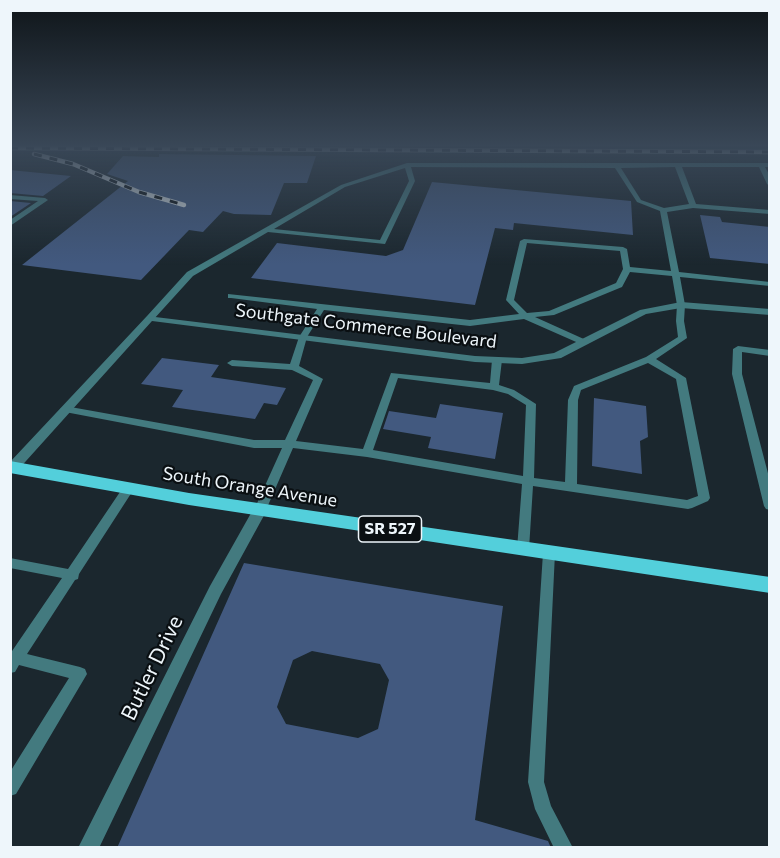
<!DOCTYPE html>
<style>
body{margin:0}
#map{position:relative;width:780px;height:858px;overflow:hidden;background:#1b272e;font-family:Commissioner,sans-serif}
canvas{display:block}
.frame{position:absolute;inset:0;border:12px solid #eef6fb;pointer-events:none}
</style>
<div id="map">
<canvas width="780" height="858"></canvas>
<div class="frame"></div>
</div>
<script>
const g = document.querySelector('canvas').getContext('2d');
g.lineJoin = 'round';
function fill(path, color) { g.fillStyle = color; g.fill(path, 'evenodd'); }
const shape = rows => new Path2D(rows.map(r => 'M' + r).join(''));
function trace(path, color, width, dash) { g.strokeStyle = color; g.lineWidth = width; g.lineCap = dash ? 'butt' : 'round'; g.setLineDash(dash || []); g.stroke(path); }
function label(font, color, halo, rows, align = 'center') {
  g.font = font + ' Commissioner,sans-serif'; g.lineWidth = 4.5; g.setLineDash([]); g.textBaseline = 'middle'; g.strokeStyle = halo; g.fillStyle = color; for (const [text, x, y, turn = 0] of rows) {
    g.save(); g.translate(x, y); g.rotate((+turn || 0) * Math.PI / 180); g.textAlign = isNaN(turn) ? turn : align; if (halo) g.strokeText(text, 0, 0); g.fillText(text, 0, 0); g.restore();
  }
}
const building = shape([
 [159,154,316,156,307,183,284,183,271,215,234,214,223,211,203,232,189,230,141,280,22,265,128,181,107,174,123,156,159,157],
 [10,170,71,176,43,196,10,193],
 [432,182,631,201,633,235,514,223,513,230,495,228,475,305,251,278,277,243,386,256,403,250],
 [10,201,31,203,10,217],
 [700,215,720,217,722,222,770,227,770,264,710,258],
 [162,358,219,365,211,377,286,388,277,405,264,403,255,419,172,407,183,390,141,384],
 [594,398,646,406,648,437,640,441,642,474,592,466],
 [440,404,503,413,495,459,428,448,431,437,383,429,389,411,436,418],
 [244,563,503,606,475,820,548,841,551,848,117,848],
 [312,651,380,664,389,680,378,729,358,738,286,724,277,707,293,660]
]);
const service = shape([
 [770,163,770,167,765,167,770,176,770,186,767,184,759,167,682,167,696,204,770,210,770,214,693,208,667,212,679,272,770,282,770,286,680,277,685,305,684,321,687,338,656,359,686,378,710,498,708,501,692,508,688,509,533,486,529,549,527,553,523,554,519,553,517,549,522,484,367,457,293,448,266,510,264,513,260,514,256,513,254,510,282,448,254,448,65,412,60,409,65,406,254,440,285,440,313,380,292,370,232,366,227,363,232,360,290,364,299,337,317,309,231,298,228,298,228,294,470,320,519,314,506,300,520,241,524,239,623,247,627,249,630,267,671,271,660,211,637,202,615,168,411,167,415,181,385,244,268,232,193,276,153,320,147,320,147,316,187,272,341,185,407,163,770,163],
 [675,167,689,204,664,208,641,200,621,168,675,167],
 [405,168,409,181,380,240,274,229,345,187,405,168],
 [527,243,620,251,623,269,616,283,549,311,527,313,514,300,527,243],
 [630,272,672,276,677,305,676,321,678,337,646,357,574,386,568,400,565,482,534,478,536,404,514,390,499,385,502,360,497,357,492,360,490,383,391,373,363,449,296,441,323,379,299,366,307,337,324,310,470,326,524,319,583,345,586,344,588,342,586,340,535,317,554,315,622,287,630,272],
 [648,363,676,379,698,496,687,500,577,484,578,400,581,390,648,363],
 [398,378,493,390,508,394,526,405,523,476,373,450,398,378],
 [10,195,45,198,48,200,10,226,10,220,38,201,10,199,10,195],
 [738,346,770,350,770,356,742,352,742,374,770,481,770,510,766,509,764,506,732,374,733,349,738,346],
 [128,485,132,486,134,489,132,492,79,574,78,579,75,580,27,654,80,667,85,669,87,674,16,794,10,796,10,772,69,678,19,665,15,672,10,673,10,654,62,578,10,568,10,558,68,569,124,486,128,485],
 [549,548,553,549,555,553,544,782,551,806,573,848,554,848,535,809,528,782,543,553,545,549,549,548]
]);
const minor = shape([
 [681,302,770,309,770,315,681,308,646,314,561,358,522,364,475,362,152,321,17,471,10,472,10,462,147,316,475,356,522,358,554,353,640,310,681,302],
 [260,505,265,506,267,510,221,594,99,848,78,848,210,586,255,506,260,505]
]);
const primary = shape([
 [10,461,189,493,770,577,770,593,189,505,10,473,10,461]
]);
const rail = shape([
 [10,148,770,152],
 [34,154,73,164,139,192,184,205]
]);
const shields = [
 [390,529,63]
];
const shieldNames = [
 ["SR 527",390,529]
];
const streetNames = [
 ["Southgate Commerce Boulevard",366,326,7],
 ["South Orange Avenue",250,487,9]
];
const nearStreetnames = [
 ["Butler Drive",152,668,-64]
];
fill(building, '#42597f');
fill(service, '#437a7f');
fill(minor, '#437a7f');
fill(primary, '#53cfdb');
trace(rail, '#cfd8dd', 4.5);
trace(rail, '#0a0f12', 3, [8]);
const sky = g.createLinearGradient(0, 0, 0, 265);
sky.addColorStop(0, '#0f1519');
sky.addColorStop(0.55, '#394757');
sky.addColorStop(1, '#39475700');
g.fillStyle = sky;
g.fillRect(0, 0, 780, 265);
for (const [x, y, w] of shields) { const box = new Path2D(); box.roundRect(x - w / 2, y - 13, w, 26, 4.5); g.fillStyle = '#0a0f12'; g.fill(box); trace(box, '#eef6fb', 1.5); }
label('bold 16px', '#eef6fb', null, shieldNames);
label('18px', '#eef6fb', '#0a0f12', streetNames);
label('21px', '#eef6fb', '#0a0f12', nearStreetnames);
</script>
